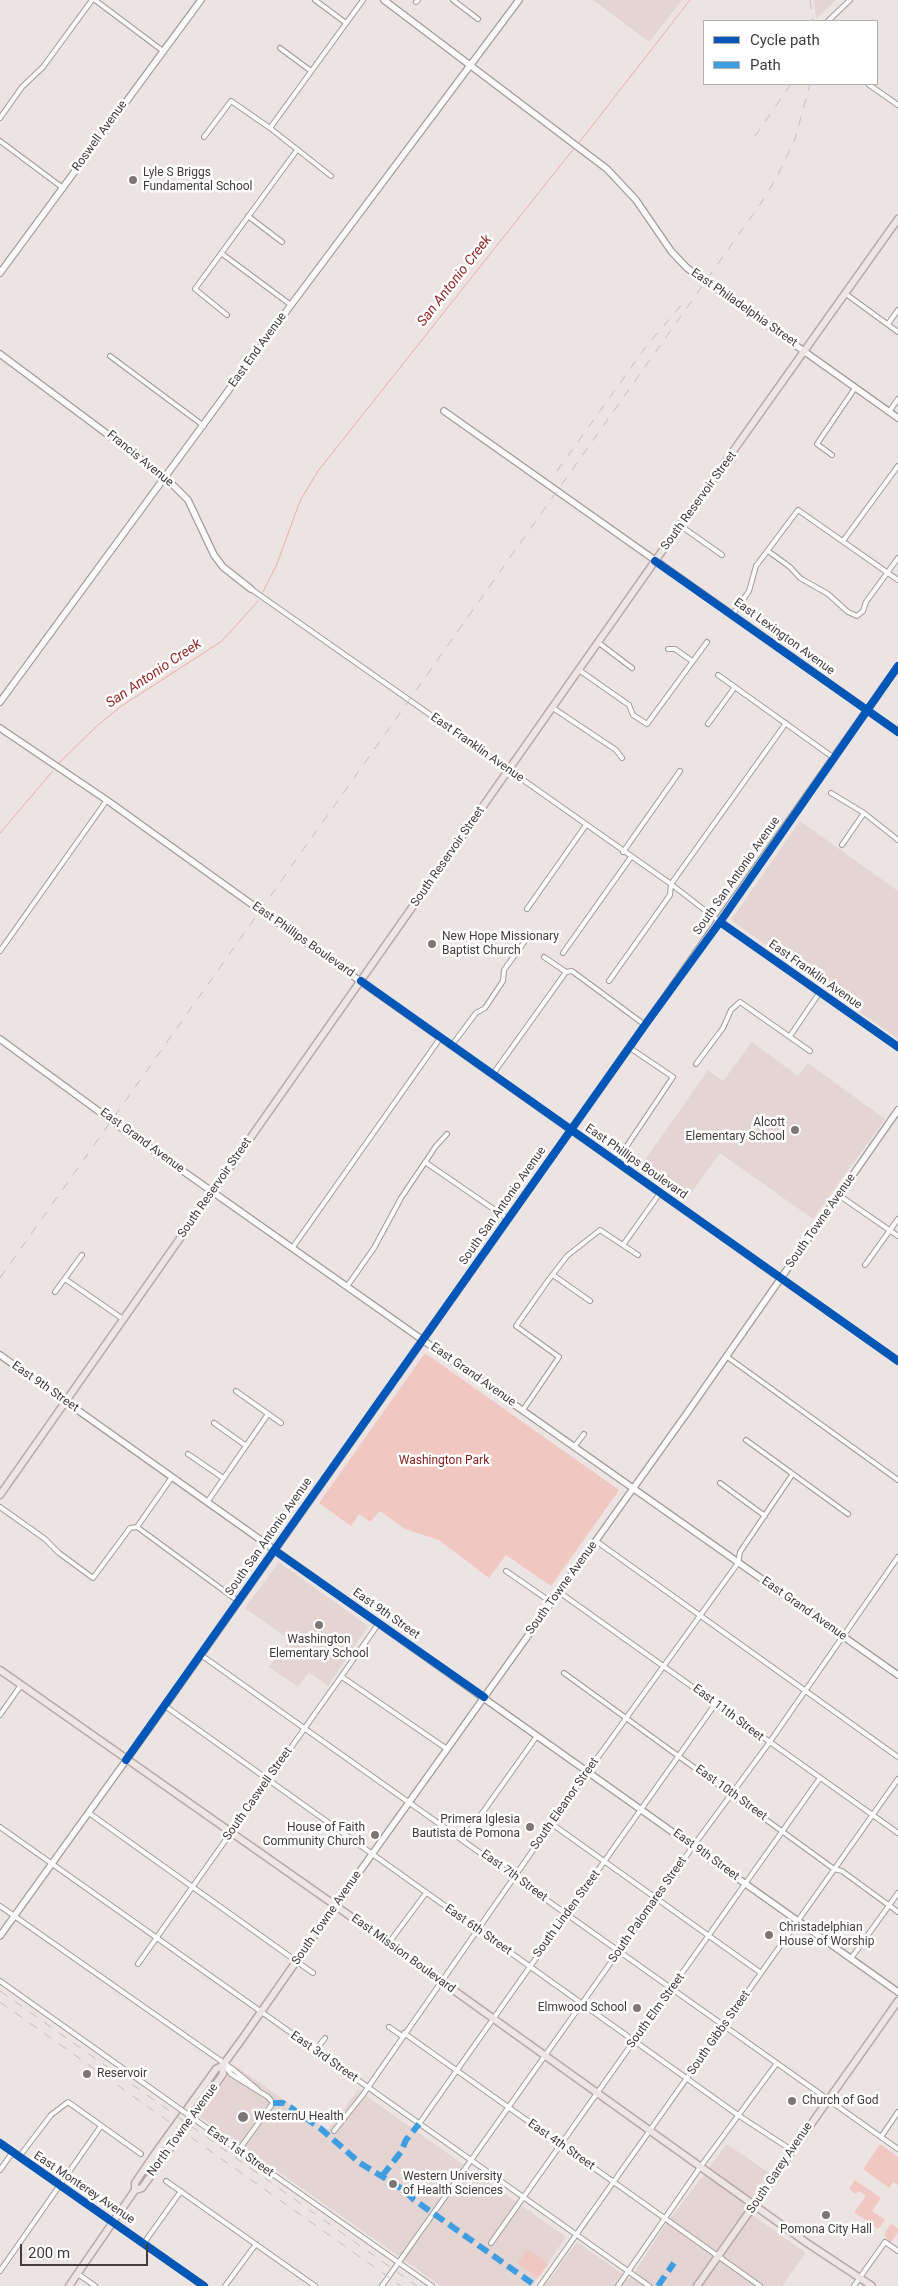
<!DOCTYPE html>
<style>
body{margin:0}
#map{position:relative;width:898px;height:2286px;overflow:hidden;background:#ece4e3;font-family:Roboto,sans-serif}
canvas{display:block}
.legend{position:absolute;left:703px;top:20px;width:175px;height:65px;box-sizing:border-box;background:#fff;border:1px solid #b3b1b0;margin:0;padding:6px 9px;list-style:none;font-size:15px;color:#413b3a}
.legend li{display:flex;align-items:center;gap:10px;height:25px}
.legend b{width:25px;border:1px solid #b3b1b0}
.scale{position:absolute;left:20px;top:2244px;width:128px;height:22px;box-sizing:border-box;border:2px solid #413b3a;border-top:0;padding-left:6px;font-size:15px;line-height:18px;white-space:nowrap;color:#413b3a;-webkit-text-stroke:4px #fff;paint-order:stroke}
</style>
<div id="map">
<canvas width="898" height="2286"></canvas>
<ul class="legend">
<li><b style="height:6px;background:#0057b8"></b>Cycle path</li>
<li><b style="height:6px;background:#3f9ee2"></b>Path</li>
</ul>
<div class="scale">200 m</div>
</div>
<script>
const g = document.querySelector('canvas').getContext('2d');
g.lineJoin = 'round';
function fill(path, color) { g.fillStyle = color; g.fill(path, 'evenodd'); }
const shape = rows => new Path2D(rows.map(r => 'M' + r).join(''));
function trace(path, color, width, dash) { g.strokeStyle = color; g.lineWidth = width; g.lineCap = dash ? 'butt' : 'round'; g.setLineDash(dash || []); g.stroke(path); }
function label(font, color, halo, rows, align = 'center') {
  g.font = font + ' Roboto,sans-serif'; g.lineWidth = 5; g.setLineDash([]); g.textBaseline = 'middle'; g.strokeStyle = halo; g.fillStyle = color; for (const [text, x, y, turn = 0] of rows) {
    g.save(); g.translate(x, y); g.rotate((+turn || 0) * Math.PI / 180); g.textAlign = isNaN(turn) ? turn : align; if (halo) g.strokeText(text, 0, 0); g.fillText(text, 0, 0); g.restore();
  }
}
const built = shape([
 [593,0,682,0,649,42],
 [814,0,836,0,816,19],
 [800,821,898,891,898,1039,731,920],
 [752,1042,798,1076,808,1063,885,1119,813,1219,720,1153,686,1200,640,1167,708,1070,723,1081],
 [279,1562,368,1626,328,1686,309,1672,298,1687,269,1667,290,1640,245,1608],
 [235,2066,328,2130,358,2090,566,2237,532,2286,441,2286,199,2116],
 [727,2144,769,2173,744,2209,806,2253,782,2286,545,2286,577,2242,630,2279,666,2224]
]);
const green = shape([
 [425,1353,619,1490,551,1586,506,1555,489,1578,439,1540,405,1529,380,1511,370,1522,359,1514,351,1526,319,1503],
 [880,2144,898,2157,898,2185,893,2182,889,2188,863,2169],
 [855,2180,881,2198,872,2211,885,2220,878,2229,854,2212,866,2196,859,2191,855,2194,849,2189],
 [891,2224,898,2228,898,2232,890,2244,884,2234],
 [527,2249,548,2264,538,2278,518,2263]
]);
const stream = shape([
 [578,144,690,0],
 [263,592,277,564,300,501,318,471,575,147],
 [59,763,97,726,120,707,222,641,258,601],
 [0,833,52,772]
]);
const street = shape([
 [95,0,163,51],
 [315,0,346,23],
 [453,0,478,19],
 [416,2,418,0],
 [828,21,850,0],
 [280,48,311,71],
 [868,84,898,105],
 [0,118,22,87,43,67,92,0],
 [270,128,363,0],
 [204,137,231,101,270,128,331,176],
 [0,141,63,188],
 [248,216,282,242],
 [221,253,291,305],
 [846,294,898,332],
 [227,315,195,289,297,150],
 [888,324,898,310],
 [110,356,204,426],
 [889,412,898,399],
 [832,455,817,444,855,388],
 [681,526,722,555],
 [843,541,898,466],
 [768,551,790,567,800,578,828,594,848,612,857,616,863,611,866,602,898,558],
 [251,589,509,770,671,884,720,922],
 [733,614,749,591,756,566,798,510,898,580],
 [599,643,632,668],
 [668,649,675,649,692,661],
 [579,670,629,705,633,715,647,724,707,642],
 [718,675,834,758],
 [553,708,616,750,622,758],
 [708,724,735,687],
 [831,793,864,813,898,840],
 [842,845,864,813],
 [623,852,680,771],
 [527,909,586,825],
 [0,951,107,800],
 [563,953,631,857],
 [544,957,566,972,572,971,645,1025],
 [609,981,670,895,671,884,786,723],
 [790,1036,820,992],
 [452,1045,476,1013,485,1008,503,981,504,970,525,941],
 [696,1064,723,1028,731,1010,740,1002,810,1051],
 [493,1074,566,972],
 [425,1162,508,1219],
 [616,1162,673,1077,630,1048],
 [840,1196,898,1236],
 [623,1245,660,1193],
 [293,1247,441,1037],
 [865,1265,898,1219],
 [553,1275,590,1301],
 [65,1279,123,1319],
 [348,1285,374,1248,401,1198,436,1146,447,1134],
 [55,1292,82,1255],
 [726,1356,898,1480],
 [236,1391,281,1423],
 [523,1410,559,1357,516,1326,547,1282,567,1256,600,1230,638,1255],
 [214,1423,245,1445],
 [746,1440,848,1514],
 [574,1447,584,1434],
 [188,1454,223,1478],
 [720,1483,765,1516],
 [208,1501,268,1414],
 [0,1507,45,1539,59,1553,93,1578,130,1528,137,1527,172,1477],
 [137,1527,238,1601],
 [596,1541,898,1757],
 [506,1571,551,1602],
 [559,1592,898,1833],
 [201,1655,898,2149],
 [564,1673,834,1869,842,1871,898,1912],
 [342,1677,447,1749],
 [165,1706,738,2115,793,2151],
 [0,1715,21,1685],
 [89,1813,313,1973],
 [552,1824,761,1973],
 [0,1827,649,2286],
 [463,1840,537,1736],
 [0,1906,234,2070,257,2089],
 [388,1944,426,1893],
 [852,1957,898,1893],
 [138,1964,379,1623],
 [0,1981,180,2109],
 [389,2027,402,2036],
 [404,2033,760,2286],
 [315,2051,325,2038],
 [226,2067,231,2074,268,2097,273,2103,238,2151],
 [197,2121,432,2286],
 [419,2124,716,1703],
 [334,2131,362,2096,588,1771,738,1563,740,1552,792,1475],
 [881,2137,898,2112],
 [19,2157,51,2115,68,2102,141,2154],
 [0,2170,12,2153],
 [166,2181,315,2286],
 [144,2243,181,2191],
 [491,2243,820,1778],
 [0,2271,101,2126],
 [78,2274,95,2286],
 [225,2286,256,2244],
 [382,2286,694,1845,769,1743,898,1557],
 [540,2286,898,1779],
 [618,2286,701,2166,777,2063],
 [854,2286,885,2242,898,2251]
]);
const secondary = shape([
 [384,0,607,169,636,200,671,251,687,268,898,418],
 [0,273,201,0],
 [0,354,166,478,188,500,214,555,223,567,251,589],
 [444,411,898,732],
 [0,702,291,305,519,0],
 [0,728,108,801,261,911,898,1361],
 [720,922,898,1047],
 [0,1039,112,1121,898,1675],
 [0,1355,898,1992],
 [335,1906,687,1413,898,1110],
 [0,1936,165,1706,898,666],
 [0,2143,204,2286]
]);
const primary = shape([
 [0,1495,655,561,898,219],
 [0,1670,329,1901,807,2243,872,2286],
 [135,2190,142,2188,223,2074,223,2065],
 [69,2286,135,2190,135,2183,154,2155,216,2069,223,2065,242,2039,335,1906],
 [697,2286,898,2001]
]);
const rail = shape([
 [810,0,813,21],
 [755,136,791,84],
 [557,471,648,344,684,302],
 [0,1278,761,203,777,177,795,139,810,84],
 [0,1991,417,2286],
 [0,2002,401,2286]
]);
const streetBridge = shape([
 [180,2109,197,2121]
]);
const quiet = shape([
 [273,2103,283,2103,290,2107,320,2128,360,2163,404,2190,413,2199,536,2286],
 [382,2176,401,2152,406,2140,419,2124],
 [658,2286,674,2263]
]);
const cycleway = shape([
 [655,561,898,732],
 [720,922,898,1047],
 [361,981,898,1361],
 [274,1550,484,1697],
 [126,1760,645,1025,720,922,898,666],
 [0,2143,204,2286]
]);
const markers = [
 [133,180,5,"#7d7675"],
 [432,944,5,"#7d7675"],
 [795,1130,5,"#7d7675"],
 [319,1625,5,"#7d7675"],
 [530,1827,5,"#7d7675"],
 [375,1835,5,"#7d7675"],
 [769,1935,5,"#7d7675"],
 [637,2008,5,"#7d7675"],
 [87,2074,5,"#7d7675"],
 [792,2101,5,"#7d7675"],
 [243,2117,6,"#7d7675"],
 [393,2184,5,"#7d7675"],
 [826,2215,5,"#7d7675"]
];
const streetNames = [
 ["Roswell Avenue",100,136,-54],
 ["East Philadelphia Street",744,308,35],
 ["East End Avenue",258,350,-54],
 ["Francis Avenue",140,459,39],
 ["South Reservoir Street",699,501,-54],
 ["East Lexington Avenue",784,637,36],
 ["East Franklin Avenue",477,748,35],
 ["South Reservoir Street",448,857,-55],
 ["South San Antonio Avenue",737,876,-55],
 ["East Phillips Boulevard",303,940,35],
 ["East Franklin Avenue",815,975,35],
 ["East Grand Avenue",142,1141,36],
 ["East Phillips Boulevard",636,1162,35],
 ["South Reservoir Street",215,1188,-55],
 ["South San Antonio Avenue",503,1206,-55],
 ["South Towne Avenue",821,1221,-55],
 ["East Grand Avenue",473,1375,35],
 ["East 9th Street",45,1387,35],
 ["South San Antonio Avenue",269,1537,-55],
 ["South Towne Avenue",562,1588,-54],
 ["East Grand Avenue",804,1609,35],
 ["East 9th Street",386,1614,35],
 ["East 11th Street",728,1713,37],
 ["East 10th Street",731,1793,36],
 ["South Caswell Street",258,1794,-55],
 ["South Eleanor Street",565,1804,-55],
 ["East 9th Street",706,1855,36],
 ["East 7th Street",514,1876,36],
 ["South Palomares Street",648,1910,-55],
 ["South Linden Street",567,1914,-54],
 ["South Towne Avenue",327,1918,-55],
 ["East 6th Street",478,1930,35],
 ["East Mission Boulevard",403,1954,36],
 ["South Elm Street",656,2011,-54],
 ["South Gibbs Street",719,2033,-55],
 ["East 3rd Street",324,2057,35],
 ["North Towne Avenue",183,2130,-54],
 ["East 4th Street",561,2145,35],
 ["East 1st Street",240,2152,35],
 ["South Garey Avenue",780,2168,-56],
 ["East Monterey Avenue",84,2188,34]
];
const poiNames = [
 ["Lyle S Briggs",143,173],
 ["Fundamental School",143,187],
 ["New Hope Missionary",442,937],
 ["Baptist Church",442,951],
 ["Alcott",785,1123,"right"],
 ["Elementary School",785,1137,"right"],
 ["Washington",319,1640,"center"],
 ["Elementary School",319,1654,"center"],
 ["Primera Iglesia",520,1820,"right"],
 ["Bautista de Pomona",520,1834,"right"],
 ["House of Faith",365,1828,"right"],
 ["Community Church",365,1842,"right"],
 ["Christadelphian",779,1928],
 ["House of Worship",779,1942],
 ["Elmwood School",627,2008,"right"],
 ["Reservoir",97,2074],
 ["Church of God",802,2101],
 ["WesternU Health",254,2117],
 ["Western University",403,2177],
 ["of Health Sciences",403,2191],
 ["Pomona City Hall",826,2230,"center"]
];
const parkNames = [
 ["Washington Park",444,1461]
];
const waterNames = [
 ["San Antonio Creek",455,281,-52],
 ["San Antonio Creek",154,674,-34]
];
fill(built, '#e4d5d3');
fill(green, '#f1c7c1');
trace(stream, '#eeaba3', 1);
trace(street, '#a19b9a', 6);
trace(secondary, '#a19b9a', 8);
trace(primary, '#b7a6a5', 9);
trace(street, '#fcfbfb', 4);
trace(secondary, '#fcfbfb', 5.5);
trace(primary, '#ede5e4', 6);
trace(rail, '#c2bfbe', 1, [9, 9]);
trace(streetBridge, '#a19b9a', 6, []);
trace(streetBridge, '#fcfbfb', 4);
trace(quiet, '#3f9ee2', 6, [12, 6]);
trace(cycleway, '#0057b8', 8);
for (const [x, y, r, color] of markers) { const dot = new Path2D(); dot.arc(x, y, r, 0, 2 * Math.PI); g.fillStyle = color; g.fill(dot); trace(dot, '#fff', 2); }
label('12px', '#413b3a', '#fff', streetNames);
label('12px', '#413b3a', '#fff', poiNames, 'left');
label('12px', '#861a18', '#fff', parkNames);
label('italic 14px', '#932723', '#fff', waterNames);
</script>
